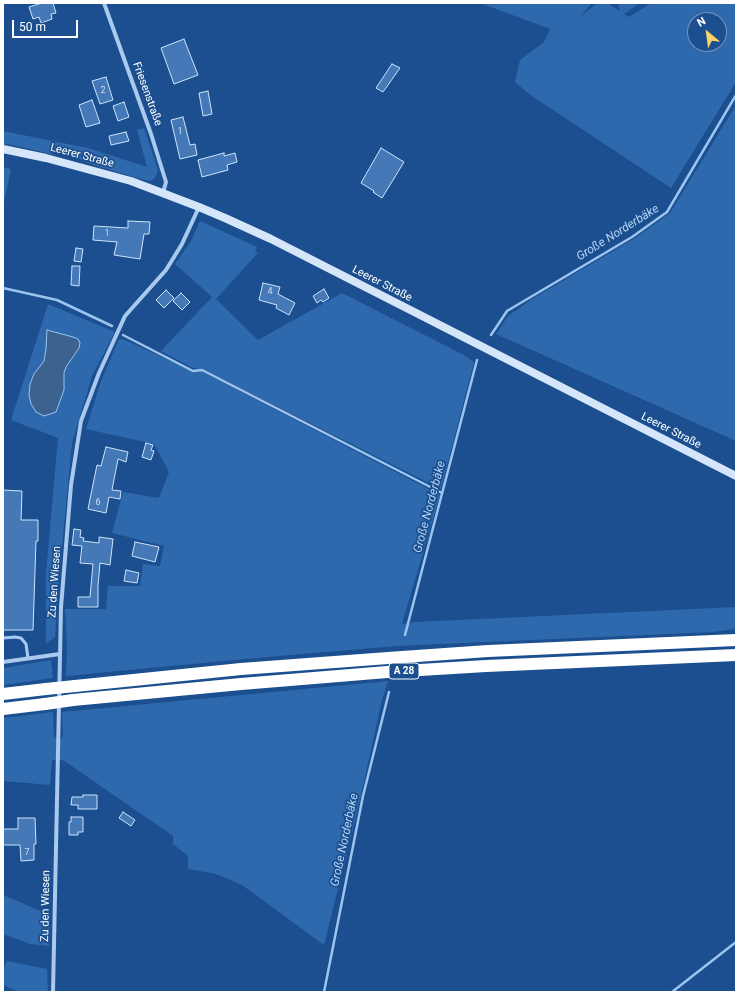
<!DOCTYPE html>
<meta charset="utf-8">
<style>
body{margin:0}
#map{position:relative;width:739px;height:995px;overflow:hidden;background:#1b4f8f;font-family:Roboto,sans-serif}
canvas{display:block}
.frame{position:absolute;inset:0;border:4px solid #fff;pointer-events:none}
.north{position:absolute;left:687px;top:12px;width:40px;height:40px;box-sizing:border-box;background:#1b4f8f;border:1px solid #7695bc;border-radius:50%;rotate:331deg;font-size:11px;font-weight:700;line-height:16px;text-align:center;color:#fff}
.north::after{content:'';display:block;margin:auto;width:14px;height:18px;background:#ffd166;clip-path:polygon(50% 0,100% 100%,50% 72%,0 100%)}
.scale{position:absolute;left:12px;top:20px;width:66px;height:18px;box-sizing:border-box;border:2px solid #fff;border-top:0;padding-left:5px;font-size:12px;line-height:14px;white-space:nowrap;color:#fff;-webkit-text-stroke:3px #1b4f8f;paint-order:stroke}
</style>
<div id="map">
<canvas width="739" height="995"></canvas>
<div class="frame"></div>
<div class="north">N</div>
<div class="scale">50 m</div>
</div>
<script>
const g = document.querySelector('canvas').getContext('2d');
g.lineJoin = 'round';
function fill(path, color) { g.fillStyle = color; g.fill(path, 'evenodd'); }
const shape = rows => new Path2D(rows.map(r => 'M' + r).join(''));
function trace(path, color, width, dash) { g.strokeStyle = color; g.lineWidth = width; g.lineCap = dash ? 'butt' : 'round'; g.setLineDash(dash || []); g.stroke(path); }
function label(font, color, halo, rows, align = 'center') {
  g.font = font + ' Roboto,sans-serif'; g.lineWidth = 3.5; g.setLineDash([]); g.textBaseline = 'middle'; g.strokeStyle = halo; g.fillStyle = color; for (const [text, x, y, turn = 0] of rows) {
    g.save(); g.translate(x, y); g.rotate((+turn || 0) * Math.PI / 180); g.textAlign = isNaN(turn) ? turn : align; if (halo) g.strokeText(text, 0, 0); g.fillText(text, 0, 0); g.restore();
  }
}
const green = shape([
 [480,3,592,3,580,17,597,3,607,3,620,11,618,3,640,3,624,14,629,17,651,3,736,3,736,82,671,188,529,94,515,82,520,60,544,42,550,29],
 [695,20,719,20,719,44,695,44],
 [736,105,736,441,496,334,508,316,532,299,635,238,670,213],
 [144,128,158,170,156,176,153,180,148,181,93,165,70,155,58,151,51,154,3,143,3,131,88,148,147,167,137,130],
 [3,167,11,169,3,207],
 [200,221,257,247,255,251,258,253,216,299,258,340,342,293,464,355,474,362,441,489,204,370,193,368,161,351,212,297,175,264,191,241],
 [48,304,115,332,92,376,72,443,59,579,55,637,46,644,46,573,58,438,11,420],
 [47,330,73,337,79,348,66,367,63,379,64,390,56,412,44,416,29,395,30,384,34,374,44,361,46,349],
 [119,339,125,340,192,371,201,371,440,495,402,624,415,622,736,607,736,629,713,632,397,646,256,658,66,676,67,647,65,609,106,609,108,586,140,586,143,564,160,566,164,546,112,533,123,492,159,498,169,472,154,444,86,429,101,381],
 [51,660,53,678,3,685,3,668],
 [388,681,381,704,360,800,324,945,242,885,216,874,188,869,188,856,173,844,173,836,63,760,52,760,50,785,3,781,3,718,53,712,54,737,61,739,63,736,62,712],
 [3,895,50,915,49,946,30,944,3,934],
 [7,961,47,969,48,992,19,992,3,985,3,969]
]);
const water = shape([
 [47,330,73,337,78,339,80,343,79,348,66,367,64,373,64,390,56,412,44,416,36,412,31,404,29,395,30,384,34,374,44,361,46,349,47,330]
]);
const stream = shape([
 [3,288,57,300,112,326],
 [123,335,193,371,202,370,442,493],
 [491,335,507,311,632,237,667,212,736,95],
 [405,635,477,360],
 [324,992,363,796,389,692],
 [672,992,736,942]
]);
const building = shape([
 [42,3,53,3,56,13,51,14,52,19,41,23,39,17,33,19,29,7,42,3],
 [184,39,198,75,174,84,161,48,184,39],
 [392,64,400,68,383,92,376,88,392,64],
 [106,77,113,100,100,104,92,81,106,77],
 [208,91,212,114,203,116,199,93,208,91],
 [92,100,100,123,86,127,79,105,92,100],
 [124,102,129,117,118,121,113,106,124,102],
 [183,117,190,145,195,144,197,155,180,159,171,120,183,117],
 [126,132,129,141,111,145,109,136,126,132],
 [381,148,404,162,382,198,373,192,374,191,361,183,381,148],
 [224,153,224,156,235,153,237,162,227,165,228,170,202,177,198,160,224,153],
 [128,221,150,222,149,234,144,234,140,259,114,255,117,242,93,240,94,226,128,228,128,221],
 [76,248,83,249,81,262,74,261,76,248],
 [72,266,80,266,79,286,71,285,72,266],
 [263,283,280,287,278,294,295,303,289,315,276,308,277,305,259,300,263,283],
 [324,289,329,298,323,302,321,300,317,303,313,296,324,289],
 [166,290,174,298,164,308,156,300,166,290],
 [181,293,190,302,182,310,173,301,181,293],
 [146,443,153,445,151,450,154,451,151,460,142,457,146,443],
 [106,447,128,452,126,462,118,459,112,490,121,491,120,499,109,497,106,513,88,509,97,465,101,466,106,447],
 [3,490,22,491,21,520,38,520,38,541,36,541,33,630,3,630,3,490],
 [74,529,81,530,80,537,84,538,83,541,99,543,99,537,113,539,110,565,100,563,98,586,98,607,78,607,78,597,90,597,93,564,80,563,82,546,72,545,74,529],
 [135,542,159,547,155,562,132,556,135,542],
 [126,570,139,573,137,583,124,581,126,570],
 [83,795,97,795,97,809,78,809,78,805,71,805,72,797,83,797,83,795],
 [123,812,135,820,131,826,119,818,123,812],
 [71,817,83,817,83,832,78,832,78,835,69,835,69,822,71,822,71,817],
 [18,818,35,818,36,844,34,844,34,860,21,861,20,845,3,845,3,829,18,829,18,818]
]);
const lane = shape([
 [3,638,15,637,21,638,26,644,28,658]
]);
const street = shape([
 [104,3,151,134,166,182,163,193],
 [3,662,60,654],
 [53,992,61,607,71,485,81,421,99,373,125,316,166,270,182,244,199,207]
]);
const secondary = shape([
 [3,149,46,158,131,181,199,207,225,218,271,239,736,476]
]);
const highway = shape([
 [75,686,241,669,388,658,488,651,736,640],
 [3,694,46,689],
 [73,700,241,684,387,672,486,666,736,655],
 [3,709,45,704]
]);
const highwayBridge = shape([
 [46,689,75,686],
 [45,704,73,700]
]);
const numberNames = [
 ["2",103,91],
 ["1",180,132],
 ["1",107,234],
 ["4",270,292],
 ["6",98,503],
 ["7",27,853]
];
const shields = [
 [404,671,30]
];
const shieldNames = [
 ["A 28",404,671]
];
const streetNames = [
 ["Friesenstraße",147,94,70],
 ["Leerer Straße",82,156,15],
 ["Leerer Straße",382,284,27],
 ["Leerer Straße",671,431,27],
 ["Zu den Wiesen",55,582,-86],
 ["Zu den Wiesen",46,906,-89]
];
const waterNames = [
 ["Große Norderbäke",618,233,-32],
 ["Große Norderbäke",430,507,-75],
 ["Große Norderbäke",345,840,-78]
];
fill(green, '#2e69ad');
fill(water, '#3c6290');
trace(water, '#9cc4f0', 1);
trace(stream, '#9cc4f0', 2.5);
fill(building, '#4478b7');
trace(building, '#cfe3fa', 1);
trace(lane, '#a9c9ee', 3);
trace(street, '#a9c9ee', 4);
trace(secondary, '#d6e6fa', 8);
trace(highway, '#fff', 12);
trace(highwayBridge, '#fff', 12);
label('9px', '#d0dded', null, numberNames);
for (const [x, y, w] of shields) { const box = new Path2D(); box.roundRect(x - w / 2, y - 8, w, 16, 3); g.fillStyle = '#1b4f8f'; g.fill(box); trace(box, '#fff', 1); }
label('bold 10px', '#fff', null, shieldNames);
label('11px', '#fff', '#1b4f8f', streetNames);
label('italic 12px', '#b5d3f5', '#1b4f8f', waterNames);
</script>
